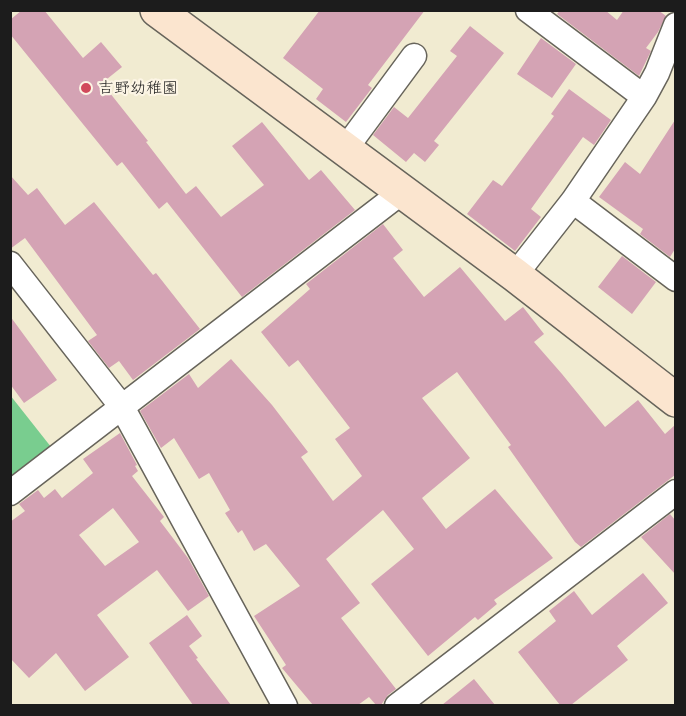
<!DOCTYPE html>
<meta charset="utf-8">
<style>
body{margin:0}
#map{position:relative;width:686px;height:716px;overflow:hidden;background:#f1ebd1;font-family:Delius,sans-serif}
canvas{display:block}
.frame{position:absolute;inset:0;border:12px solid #1c1c1c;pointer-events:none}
</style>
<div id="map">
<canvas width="686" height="716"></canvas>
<div class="frame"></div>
</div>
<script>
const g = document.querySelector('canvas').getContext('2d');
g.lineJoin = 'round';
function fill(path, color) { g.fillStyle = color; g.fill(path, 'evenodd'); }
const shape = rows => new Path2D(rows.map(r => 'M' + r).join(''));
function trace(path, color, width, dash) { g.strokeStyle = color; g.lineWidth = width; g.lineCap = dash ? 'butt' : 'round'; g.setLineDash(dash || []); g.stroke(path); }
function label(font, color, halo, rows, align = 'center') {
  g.font = font + ' Delius,"Klee One",sans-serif'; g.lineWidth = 4.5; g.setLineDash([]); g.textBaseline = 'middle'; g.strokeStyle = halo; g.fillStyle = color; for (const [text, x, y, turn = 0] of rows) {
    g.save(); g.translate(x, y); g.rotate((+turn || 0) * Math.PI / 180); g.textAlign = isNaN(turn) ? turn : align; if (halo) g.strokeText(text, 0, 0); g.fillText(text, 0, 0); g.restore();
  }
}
const green = shape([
 [10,395,55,452,10,487]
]);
const building = shape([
 [22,10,44,10,83,58,101,42,122,67,102,83,148,141,146,142,186,194,196,186,221,217,264,185,232,146,262,122,309,180,321,170,355,210,242,297,167,202,159,209,122,162,117,166,10,34,10,20],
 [320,10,425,10,368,85,372,88,346,122,316,99,323,89,283,58],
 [560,10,605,10,617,20,624,10,658,10,666,16,658,32,646,48,651,51,639,76,557,14],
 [470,26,504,53,434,141,439,145,425,162,414,153,406,162,373,135,394,107,408,118,457,56,450,51],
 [541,38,576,64,552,98,517,74],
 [569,89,611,120,594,145,583,137,531,209,541,217,515,251,467,214,493,180,502,186,554,116,551,114],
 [675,120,675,249,670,257,640,234,643,229,599,197,625,162,640,174],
 [10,175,28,195,37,188,65,225,94,202,153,275,156,273,200,329,133,380,119,361,109,368,88,341,97,335,25,238,10,249],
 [383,224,403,250,393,258,424,297,460,267,505,321,523,307,544,334,534,342,562,374,605,427,638,400,665,434,675,425,675,475,581,547,575,542,508,447,511,445,457,372,422,398,470,458,422,498,446,529,495,489,553,558,494,600,497,604,478,620,475,617,428,656,371,584,414,549,383,510,326,559,360,603,341,618,396,689,388,695,381,705,376,705,369,697,358,705,313,705,282,668,286,665,254,616,300,586,266,544,254,551,242,530,238,533,225,513,230,510,209,473,199,479,174,438,161,448,140,411,189,374,198,388,231,359,272,405,308,452,301,457,333,501,362,476,335,439,350,428,298,360,289,367,261,332,310,289,306,284],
 [622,256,656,282,632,314,598,287],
 [10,316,57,380,24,403,10,384],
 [120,433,137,465,135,466,138,471,132,476,164,517,160,521,188,558,209,596,188,611,157,570,97,615,129,657,85,691,56,653,29,678,10,658,10,522,25,511,19,504,38,490,44,498,55,489,62,498,93,473,83,459],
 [113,508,139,542,105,566,79,535],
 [670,514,675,520,675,574,641,537],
 [643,573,668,603,617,646,628,660,571,705,560,705,518,652,556,621,549,611,574,591,592,615],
 [187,615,202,636,189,646,198,658,196,659,231,705,193,705,149,643],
 [474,679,495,705,442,705]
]);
const street = shape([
 [528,10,644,97],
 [346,148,414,56],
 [573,201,676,279],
 [10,264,122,407,285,706],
 [515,275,573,201,644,97,657,73,676,25],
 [10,493,403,191],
 [397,706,676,492]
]);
const secondary = shape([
 [157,10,515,275,676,400]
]);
const markers = [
 [86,88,6,"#d1495b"]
];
const poiNames = [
 ["吉野幼稚園",98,88]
];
fill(green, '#79cd8f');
fill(building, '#d4a3b4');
trace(street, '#67645b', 27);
trace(secondary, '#67645b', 36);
trace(street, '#fff', 24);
trace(secondary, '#fbe5cf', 33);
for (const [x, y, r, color] of markers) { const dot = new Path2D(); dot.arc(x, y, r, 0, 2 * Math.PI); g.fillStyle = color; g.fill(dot); trace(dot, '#fcf5e5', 2); }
label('16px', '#1c1c1c', '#fcf5e5', poiNames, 'left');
</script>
